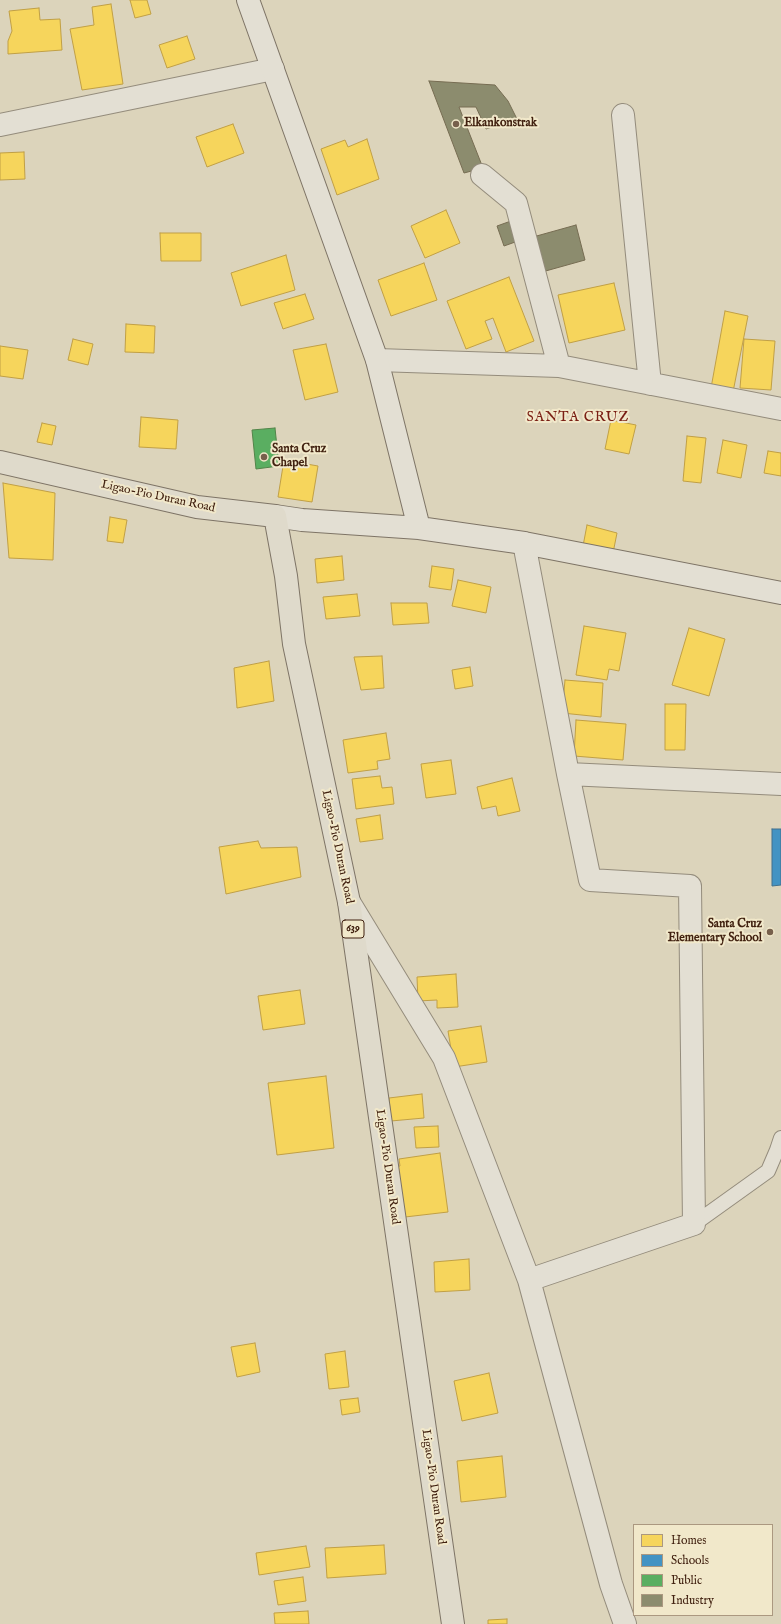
<!DOCTYPE html>
<style>
body{margin:0}
#map{position:relative;width:781px;height:1624px;overflow:hidden;background:#dcd4bb;font-family:"IM FELL English",serif}
canvas{display:block}
.legend{position:absolute;left:633px;top:1524px;width:140px;height:92px;box-sizing:border-box;background:#f1e8ca;border:1px solid #ab9880;margin:0;padding:5px 7px;list-style:none;font-size:12px;color:#412110}
.legend li{display:flex;align-items:center;gap:8px;height:20px}
.legend b{width:20px;border:1px solid #ab9880}
</style>
<div id="map">
<canvas width="781" height="1624"></canvas>
<ul class="legend">
<li><b style="height:11px;background:#f6d55c"></b>Homes</li>
<li><b style="height:11px;background:#4393c3"></b>Schools</li>
<li><b style="height:11px;background:#5aae61"></b>Public</li>
<li><b style="height:11px;background:#8c8c6e"></b>Industry</li>
</ul>
</div>
<script>
const g = document.querySelector('canvas').getContext('2d');
g.lineJoin = 'round';
function fill(path, color) { g.fillStyle = color; g.fill(path, 'evenodd'); }
const shape = rows => new Path2D(rows.map(r => 'M' + r).join(''));
function trace(path, color, width, dash) { g.strokeStyle = color; g.lineWidth = width; g.lineCap = dash ? 'butt' : 'round'; g.setLineDash(dash || []); g.stroke(path); }
function label(font, color, halo, rows, align = 'center') {
  g.font = font + ' "IM FELL English",serif'; g.lineWidth = 4; g.setLineDash([]); g.textBaseline = 'middle'; g.strokeStyle = halo; g.fillStyle = color; for (const [text, x, y, turn = 0] of rows) {
    g.save(); g.translate(x, y); g.rotate((+turn || 0) * Math.PI / 180); g.textAlign = isNaN(turn) ? turn : align; if (halo) g.strokeText(text, 0, 0); g.fillText(text, 0, 0); g.restore();
  }
}
const homes = shape([
 [130,0,147,0,151,14,135,18,130,0],
 [111,4,123,84,82,90,70,29,94,25,92,7,111,4],
 [39,8,40,20,60,19,62,50,8,54,8,41,12,31,9,11,39,8],
 [187,36,195,59,167,68,159,45,187,36],
 [233,124,244,153,207,167,196,137,233,124],
 [367,139,379,179,337,195,321,149,345,140,348,147,367,139],
 [24,152,25,179,0,180,0,153,24,152],
 [446,210,460,243,425,258,411,226,446,210],
 [160,233,201,233,201,261,161,261,160,233],
 [286,255,295,290,241,306,231,273,286,255],
 [424,263,437,300,391,316,378,280,424,263],
 [509,277,534,341,506,352,493,318,485,321,492,339,466,349,447,301,509,277],
 [614,283,625,330,569,343,558,295,614,283],
 [305,294,314,319,283,329,274,303,305,294],
 [725,311,748,316,733,392,711,388,725,311],
 [126,324,155,326,154,353,125,352,126,324],
 [73,339,93,344,88,365,68,360,73,339],
 [744,339,775,341,771,390,740,388,744,339],
 [326,344,338,392,305,400,293,350,326,344],
 [0,346,28,350,23,379,0,376,0,346],
 [141,417,178,420,176,449,139,447,141,417],
 [611,420,636,425,629,454,605,449,611,420],
 [42,423,56,426,52,445,37,442,42,423],
 [687,436,706,438,701,483,683,481,687,436],
 [723,440,747,445,741,478,717,473,723,440],
 [768,451,781,453,781,476,764,473,768,451],
 [284,460,318,466,312,502,278,497,284,460],
 [3,483,55,493,53,560,9,558,3,483],
 [110,517,127,520,123,543,107,541,110,517],
 [587,525,617,533,613,553,583,546,587,525],
 [342,556,344,580,317,583,315,559,342,556],
 [432,566,454,569,451,590,429,587,432,566],
 [458,580,491,587,486,613,452,606,458,580],
 [357,594,360,616,326,619,323,597,357,594],
 [391,603,427,603,429,623,393,625,391,603],
 [584,626,626,633,619,671,609,669,607,680,576,675,584,626],
 [689,628,725,639,709,696,672,685,689,628],
 [382,656,384,688,361,690,354,657,382,656],
 [269,661,274,701,237,708,234,668,269,661],
 [470,667,473,686,455,689,452,670,470,667],
 [565,680,603,683,601,717,562,713,565,680],
 [665,704,686,704,685,750,665,750,665,704],
 [576,720,626,724,623,760,574,756,576,720],
 [386,733,390,759,377,761,378,769,348,773,343,740,386,733],
 [451,760,456,794,426,798,421,764,451,760],
 [380,776,382,788,392,787,394,804,356,809,352,779,380,776],
 [512,778,520,811,498,816,496,806,482,809,477,787,512,778],
 [380,815,383,839,360,842,356,819,380,815],
 [258,841,261,848,297,847,301,877,226,894,219,847,258,841],
 [456,974,458,1007,437,1008,437,1000,418,1001,417,977,456,974],
 [300,990,305,1024,263,1030,258,996,300,990],
 [481,1026,487,1062,454,1067,448,1031,481,1026],
 [326,1076,334,1148,277,1155,268,1083,326,1076],
 [422,1094,424,1118,391,1121,389,1098,422,1094],
 [438,1126,439,1147,416,1148,414,1127,438,1126],
 [440,1153,448,1212,405,1217,395,1167,400,1166,399,1159,440,1153],
 [469,1259,470,1290,435,1292,434,1262,469,1259],
 [255,1343,260,1372,237,1377,231,1347,255,1343],
 [345,1351,349,1387,329,1389,325,1354,345,1351],
 [489,1373,498,1413,462,1421,454,1381,489,1373],
 [358,1398,360,1412,342,1415,340,1400,358,1398],
 [502,1456,506,1497,461,1502,457,1461,502,1456],
 [384,1545,386,1574,327,1578,325,1548,384,1545],
 [306,1546,310,1567,259,1575,256,1553,306,1546],
 [303,1577,306,1601,278,1605,274,1581,303,1577],
 [308,1611,309,1624,275,1624,274,1613,308,1611],
 [507,1619,507,1624,488,1624,488,1620,507,1619]
]);
const schools = shape([
 [772,829,781,829,781,885,772,886,772,829]
]);
const public = shape([
 [275,428,279,466,256,469,252,430,275,428]
]);
const industry = shape([
 [429,81,495,85,508,101,517,119,486,129,476,107,459,107,483,168,464,173,429,81],
 [511,221,518,241,504,246,497,226,511,221],
 [576,225,585,260,542,272,533,237,576,225]
]);
const lane = shape([
 [694,1224,768,1171,777,1150,781,1138]
]);
const street = shape([
 [623,115,650,384],
 [0,125,273,69],
 [482,175,516,203,559,366],
 [377,360,559,366,781,409],
 [524,543,568,774,590,880,690,886,694,1224,529,1280],
 [568,774,781,784],
 [349,902,444,1058,529,1280,611,1584,625,1624]
]);
const secondary = shape([
 [248,0,377,360,419,528],
 [275,516,302,520,419,528,524,543,781,593]
]);
const primary = shape([
 [0,462,197,507,275,516,286,576,294,644,349,902,453,1624]
]);
const markers = [
 [456,124,4,"#77604c"],
 [264,457,4,"#77604c"],
 [770,932,4,"#77604c"]
];
const shields = [
 [353,929,22]
];
const shieldNames = [
 ["639",353,929]
];
const poiNames = [
 ["Elkankonstrak",464,124],
 ["Santa Cruz",272,450],
 ["Chapel",272,464],
 ["Santa Cruz",762,925,"right"],
 ["Elementary School",762,939,"right"]
];
const streetNames = [
 ["Ligao-Pio Duran Road",158,497,12],
 ["Ligao-Pio Duran Road",337,847,78],
 ["Ligao-Pio Duran Road",387,1167,82],
 ["Ligao-Pio Duran Road",433,1487,82]
];
const quarterNames = [
 ["SANTA CRUZ",578,418]
];
fill(homes, '#f6d55c');
trace(homes, '#c09f45', 1);
fill(schools, '#4393c3');
trace(schools, '#42718d', 1);
fill(public, '#5aae61');
trace(public, '#528449', 1);
fill(industry, '#8c8c6e');
trace(industry, '#766c52', 1);
trace(lane, '#948c7c', 16);
trace(street, '#948c7c', 24);
trace(secondary, '#7e7466', 24);
trace(primary, '#7e7466', 24);
trace(lane, '#e3dfd3', 14);
trace(street, '#e3dfd3', 22);
trace(secondary, '#e3dfd3', 22);
trace(primary, '#dfdacb', 22);
for (const [x, y, r, color] of markers) { const dot = new Path2D(); dot.arc(x, y, r, 0, 2 * Math.PI); g.fillStyle = color; g.fill(dot); trace(dot, '#f1e8ca', 1.5); }
for (const [x, y, w] of shields) { const box = new Path2D(); box.roundRect(x - w / 2, y - 9, w, 18, 3); g.fillStyle = '#f1e8ca'; g.fill(box); trace(box, '#412110', 1); }
label('bold 11px', '#412110', null, shieldNames);
label('bold 12px', '#412110', '#f1e8ca', poiNames, 'left');
label('12px', '#412110', '#f1e8ca', streetNames);
g.letterSpacing = '1px';
label('14px', '#7a1f14', '#f1e8ca', quarterNames);
g.letterSpacing = '0px';
</script>
